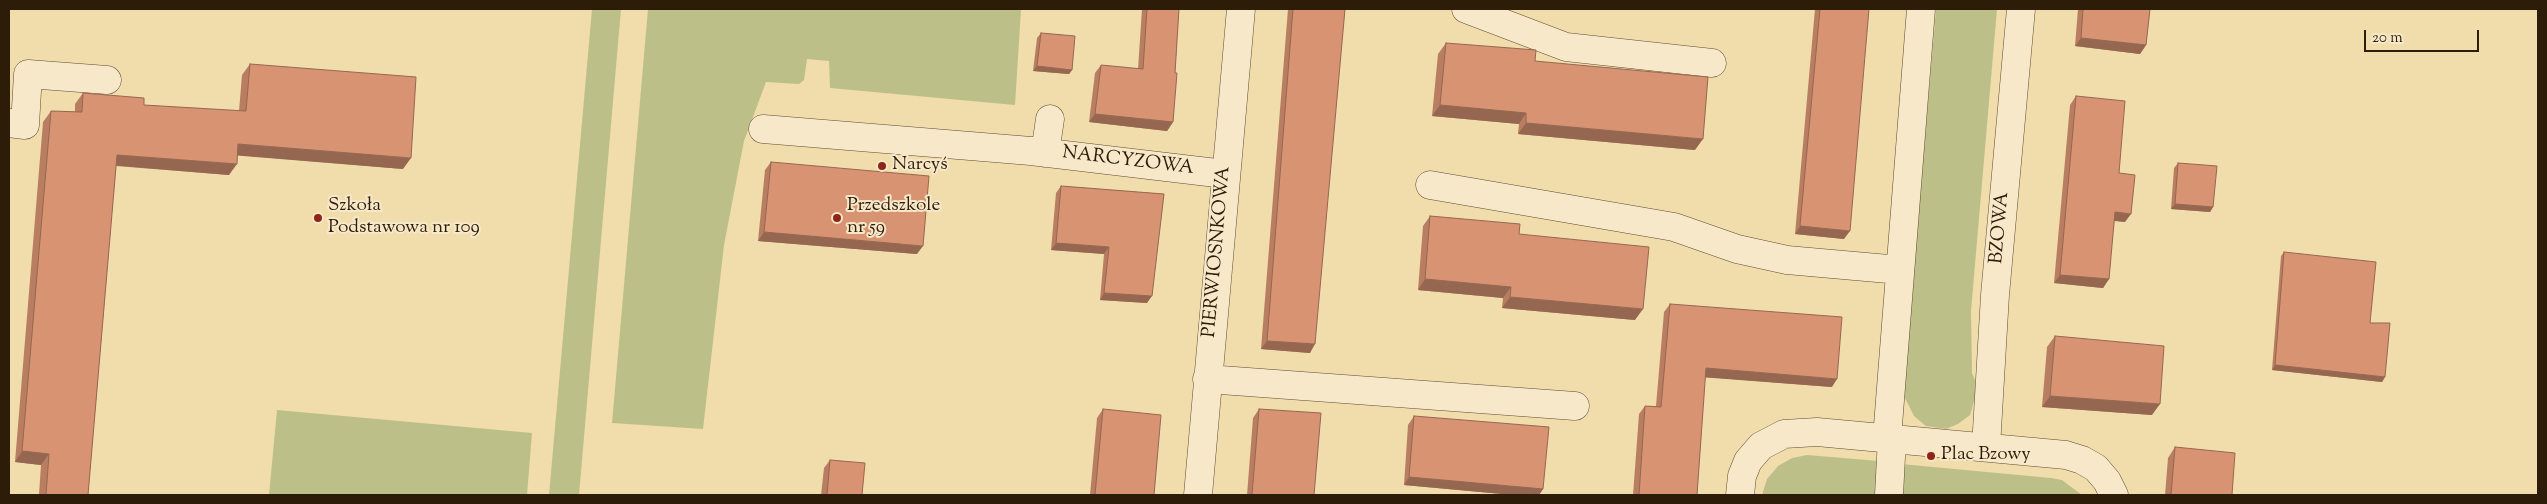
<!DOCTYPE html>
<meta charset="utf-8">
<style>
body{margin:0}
#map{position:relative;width:2547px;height:504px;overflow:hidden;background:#f1dcac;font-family:"Sorts Mill Goudy",serif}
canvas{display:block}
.frame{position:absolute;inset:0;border:10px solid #2d1c08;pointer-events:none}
.scale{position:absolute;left:2364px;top:30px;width:115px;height:22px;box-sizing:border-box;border:2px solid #2d1c08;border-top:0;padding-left:6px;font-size:15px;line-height:18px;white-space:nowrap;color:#2d1c08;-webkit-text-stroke:4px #f6e8c9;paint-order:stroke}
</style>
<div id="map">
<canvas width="2547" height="504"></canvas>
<div class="frame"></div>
<div class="scale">20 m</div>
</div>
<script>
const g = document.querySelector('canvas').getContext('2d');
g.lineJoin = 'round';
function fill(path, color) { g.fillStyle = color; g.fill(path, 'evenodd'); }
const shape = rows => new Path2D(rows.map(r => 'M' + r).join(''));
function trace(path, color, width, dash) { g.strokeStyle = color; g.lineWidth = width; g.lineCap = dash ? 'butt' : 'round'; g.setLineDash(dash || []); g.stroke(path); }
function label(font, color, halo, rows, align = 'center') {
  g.font = font + ' "Sorts Mill Goudy",serif'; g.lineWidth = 4; g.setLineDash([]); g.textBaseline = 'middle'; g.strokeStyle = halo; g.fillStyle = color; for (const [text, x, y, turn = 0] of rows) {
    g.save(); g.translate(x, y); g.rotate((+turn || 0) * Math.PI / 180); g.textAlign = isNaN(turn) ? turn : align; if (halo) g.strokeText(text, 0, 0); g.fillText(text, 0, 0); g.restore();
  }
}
const green = shape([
 [592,9,621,9,579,495,549,495],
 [648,9,1021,9,1015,105,830,88,829,61,807,59,804,80,799,84,766,82,744,141,724,245,703,429,612,423],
 [1936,9,1997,9,1971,311,1972,373,1978,388,1970,415,1958,424,1946,429,1926,426,1914,416,1903,394],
 [277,410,532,433,527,495,269,495],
 [1807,455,1879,461,1877,495,1762,495,1767,479,1778,466,1792,458],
 [1901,464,2051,478,2062,480,2082,495,1899,495]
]);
const minor = shape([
 [1466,9,1566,47,1712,63],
 [9,123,25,125,28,74,107,80],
 [763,129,1031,151,1225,174],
 [1045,153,1050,119],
 [1430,185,1674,227,1737,249,1787,260,1900,270],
 [1207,379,1575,406],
 [1887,438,1921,9],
 [1986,447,1995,295,2021,9],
 [1198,495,1241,9],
 [1740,495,1742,476,1748,461,1761,446,1784,434,1817,432,2066,455,2082,460,2096,468,2107,481,2114,495],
 [1889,495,1892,438]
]);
const wall = shape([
 [1142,9,1192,9,1191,10,1179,9,1175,73,1173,122,1167,131,1089,122,1095,73,1101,65,1138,69],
 [1288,9,1345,9,1310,353,1261,349],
 [1815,9,1869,9,1844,239,1795,234],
 [2078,9,2150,9,2146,45,2140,54,2075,46],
 [1041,33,1072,70,1069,74,1033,71,1037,38],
 [1446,43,1535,61,1695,150,1518,134,1519,124,1432,116,1438,54],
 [250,64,403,169,237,155,229,175,116,166,88,495,39,495,41,465,15,462,43,122,51,111,75,112,75,104,83,93,144,105,239,111,242,75],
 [2076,96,2119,173,2125,222,2114,221,2109,279,2103,288,2054,283,2070,105],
 [771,162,917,254,758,241,765,170],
 [2178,163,2213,207,2210,212,2171,209,2174,168],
 [1061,186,1164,194,1147,303,1100,300,1104,254,1051,250,1056,193],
 [1430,216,1519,234,1635,320,1502,308,1503,298,1418,290,1423,226],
 [2284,252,2370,323,2385,377,2382,382,2272,370,2281,256],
 [1670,304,1832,387,1705,377,1697,495,1633,495,1639,414,1645,406,1656,406,1664,312],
 [2055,336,2152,415,2042,407,2047,347],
 [1103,409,1154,495,1090,495,1097,418],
 [1259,409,1314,495,1247,495,1253,418],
 [1414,416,1543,489,1539,495,1513,495,1404,485,1408,425],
 [2175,447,2232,495,2165,495,2168,458],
 [830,460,862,495,821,495,824,468]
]);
const shadedWall = shape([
 [1174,9,1192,9,1191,10],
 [2081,38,2146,45,2140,54,2075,46],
 [1037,66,1072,70,1069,74,1033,71],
 [1440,105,1526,113,1519,124,1432,116],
 [1095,114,1173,122,1167,131,1089,122],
 [1526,123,1703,139,1695,150,1518,134],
 [238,144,411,158,403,169,231,155],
 [117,155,237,164,229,175,109,165],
 [2175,204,2213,207,2210,212,2171,209],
 [2115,212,2131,214,2125,222,2109,220],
 [1800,226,1850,231,1844,239,1795,234],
 [764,232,923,246,917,254,758,241],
 [1056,243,1109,247,1104,254,1051,250],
 [2060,275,2109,279,2103,288,2054,283],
 [1425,279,1511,287,1503,298,1418,290],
 [1104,293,1152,296,1147,303,1100,300],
 [1510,297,1643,309,1635,320,1502,308],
 [1267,341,1315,344,1310,353,1261,349],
 [2275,365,2385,377,2382,382,2272,370],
 [1706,368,1837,379,1832,387,1700,377],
 [2050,396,2160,404,2152,415,2042,407],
 [22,451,49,454,41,465,15,462],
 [1409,477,1543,489,1539,495,1513,495,1404,485]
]);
const building = shape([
 [1147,9,1179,9,1175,73,1177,73,1173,122,1095,114,1101,65,1143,69,1147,9],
 [1293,9,1345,9,1315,344,1267,341,1293,9],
 [1820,9,1869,9,1850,231,1800,226,1820,9],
 [2083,9,2150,9,2146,45,2081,38,2083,9],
 [1041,33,1075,36,1072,70,1037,66,1041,33],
 [1446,43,1536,50,1535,61,1708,77,1703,139,1526,123,1526,113,1440,105,1446,43],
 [250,64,416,77,411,158,238,144,237,164,117,155,88,495,46,495,49,454,22,451,51,111,82,112,83,93,144,98,144,105,246,111,250,64],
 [2076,96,2125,101,2119,173,2135,175,2131,214,2115,212,2109,279,2060,275,2076,96],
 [771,162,929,176,923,246,764,232,771,162],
 [2178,163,2217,166,2213,207,2175,204,2178,163],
 [1061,186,1164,194,1152,296,1104,293,1109,247,1056,243,1061,186],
 [1430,216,1520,224,1519,234,1649,247,1643,309,1510,297,1511,287,1425,279,1430,216],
 [2284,252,2376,262,2370,323,2390,323,2385,377,2275,365,2284,252],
 [1670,304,1842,317,1837,379,1706,368,1697,495,1639,495,1645,406,1661,407,1670,304],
 [2055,336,2164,346,2160,404,2050,396,2055,336],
 [1103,409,1161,415,1154,495,1095,495,1103,409],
 [1259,409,1321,413,1314,495,1252,495,1259,409],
 [1414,416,1549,427,1543,489,1409,477,1414,416],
 [2175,447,2235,453,2232,495,2171,495,2175,447],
 [830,460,865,463,862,495,827,495,830,460]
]);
const markers = [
 [882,166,5,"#8f2418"],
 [318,218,5,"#8f2418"],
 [837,218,5,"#8f2418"],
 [1931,456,5,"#8f2418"]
];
const streetNames = [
 ["NARCYZOWA",1128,162,7],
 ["BZOWA",2001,228,-85],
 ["PIERWIOSNKOWA",1218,252,-85]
];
const poiNames = [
 ["Narcyś",892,166],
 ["Szkoła",328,207],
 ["Podstawowa nr 109",328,229],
 ["Przedszkole",847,207],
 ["nr 59",847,229],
 ["Plac Bzowy",1941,456]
];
fill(green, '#bcc088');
trace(minor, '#5e4c31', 29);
trace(minor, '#f6e8c9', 28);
fill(wall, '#b97e62');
fill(shadedWall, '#966750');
fill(building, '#d79372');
trace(building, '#966750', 1);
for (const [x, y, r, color] of markers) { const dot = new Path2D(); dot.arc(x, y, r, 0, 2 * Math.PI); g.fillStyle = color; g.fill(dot); trace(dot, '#f6e8c9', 2); }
label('19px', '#2d1c08', '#f6e8c9', streetNames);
label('19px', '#2d1c08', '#f6e8c9', poiNames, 'left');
</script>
